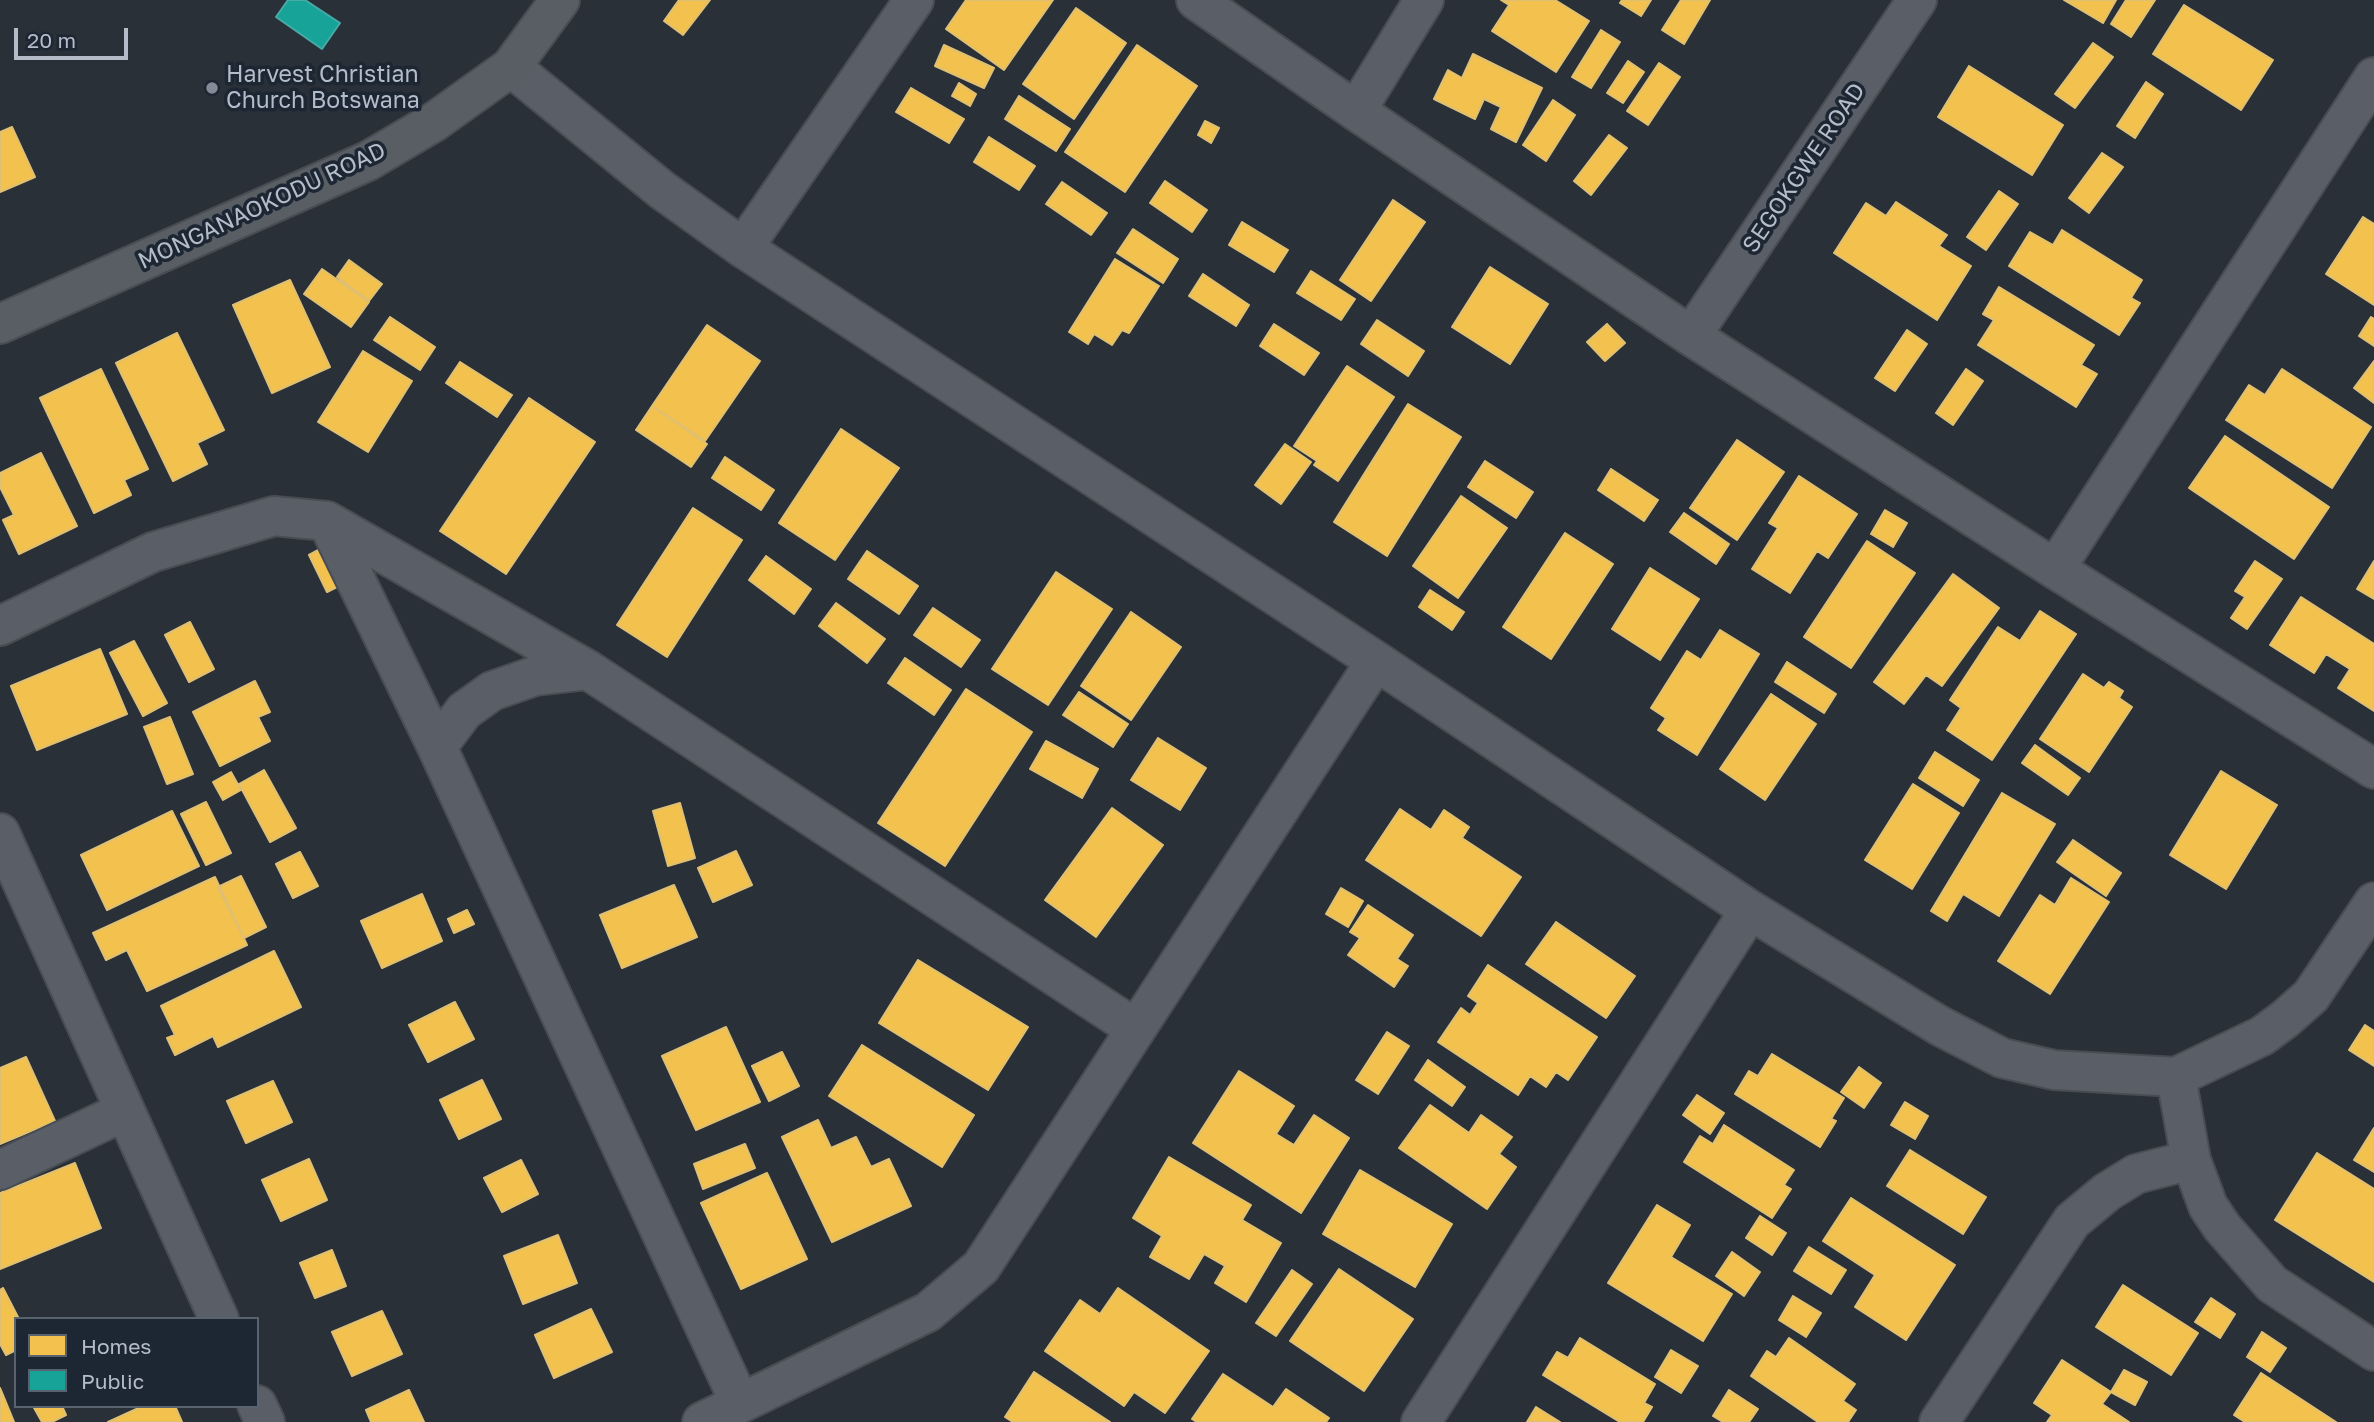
<!DOCTYPE html>
<style>
body{margin:0}
#map{position:relative;width:2374px;height:1422px;overflow:hidden;background:#2a3038;font-family:"Golos Text",sans-serif}
canvas{display:block}
.legend{position:absolute;left:14px;top:1317px;width:245px;height:91px;box-sizing:border-box;background:#1d2633;border:2px solid #59626f;margin:0;padding:9px 12px;list-style:none;font-size:21px;color:#b4bcc9}
.legend li{display:flex;align-items:center;gap:14px;height:35px}
.legend b{width:35px;border:2px solid #59626f}
.scale{position:absolute;left:14px;top:28px;width:114px;height:32px;box-sizing:border-box;border:4px solid #b4bcc9;border-top:0;padding-left:9px;font-size:21px;line-height:24px;white-space:nowrap;color:#b4bcc9;-webkit-text-stroke:5px #1d2633;paint-order:stroke}
</style>
<div id="map">
<canvas width="2374" height="1422"></canvas>
<ul class="legend">
<li><b style="height:19px;background:#f2c14e"></b>Homes</li>
<li><b style="height:19px;background:#17a398"></b>Public</li>
</ul>
<div class="scale">20 m</div>
</div>
<script>
const g = document.querySelector('canvas').getContext('2d');
g.lineJoin = 'round';
function fill(path, color) { g.fillStyle = color; g.fill(path, 'evenodd'); }
const shape = rows => new Path2D(rows.map(r => 'M' + r).join(''));
function trace(path, color, width, dash) { g.strokeStyle = color; g.lineWidth = width; g.lineCap = dash ? 'butt' : 'round'; g.setLineDash(dash || []); g.stroke(path); }
function label(font, color, halo, rows, align = 'center') {
  g.font = font + ' "Golos Text",sans-serif'; g.lineWidth = 7; g.setLineDash([]); g.textBaseline = 'middle'; g.strokeStyle = halo; g.fillStyle = color; for (const [text, x, y, turn = 0] of rows) {
    g.save(); g.translate(x, y); g.rotate((+turn || 0) * Math.PI / 180); g.textAlign = isNaN(turn) ? turn : align; if (halo) g.strokeText(text, 0, 0); g.fillText(text, 0, 0); g.restore();
  }
}
const homes = shape([
 [679,0,710,0,683,35,664,21,679,0],
 [966,0,1053,0,1004,70,946,29,966,0],
 [1501,0,1555,0,1589,21,1556,72,1492,31,1509,5,1501,0],
 [1622,0,1651,0,1641,16,1620,3,1622,0],
 [1681,0,1710,0,1684,44,1662,30,1681,0],
 [2064,0,2116,0,2103,23,2064,0],
 [2126,0,2155,0,2131,37,2111,24,2126,0],
 [2184,5,2273,60,2241,110,2153,54,2184,5],
 [1076,8,1126,43,1074,119,1023,84,1076,8],
 [1601,30,1620,42,1591,88,1572,77,1601,30],
 [2093,43,2113,57,2075,108,2055,94,2093,43],
 [944,45,994,68,984,88,935,66,944,45],
 [1137,45,1197,86,1125,192,1065,152,1137,45],
 [1473,54,1542,88,1516,142,1491,129,1501,107,1484,99,1475,119,1434,99,1448,70,1462,78,1473,54],
 [1628,61,1644,72,1623,103,1607,93,1628,61],
 [1659,63,1680,77,1648,125,1627,111,1659,63],
 [1969,66,2063,125,2032,175,1938,117,1969,66],
 [2146,82,2163,94,2135,138,2117,126,2146,82],
 [959,83,976,94,970,106,952,96,959,83],
 [911,88,964,119,949,143,896,112,911,88],
 [1019,96,1070,129,1056,151,1005,119,1019,96],
 [1553,100,1575,115,1546,161,1523,145,1553,100],
 [1205,121,1219,128,1211,143,1198,135,1205,121],
 [12,127,35,177,0,192,0,132,12,127],
 [1609,135,1627,148,1591,195,1574,181,1609,135],
 [989,137,1035,166,1019,190,974,162,989,137],
 [2102,153,2123,167,2089,213,2069,198,2102,153],
 [1165,181,1207,210,1192,232,1150,203,1165,181],
 [1062,182,1107,213,1091,235,1046,204,1062,182],
 [1999,191,2018,204,1986,250,1967,237,1999,191],
 [1393,200,1425,222,1371,301,1340,280,1393,200],
 [1896,202,1947,235,1939,246,1971,266,1937,320,1834,253,1866,203,1886,216,1896,202],
 [2363,217,2374,224,2374,305,2326,274,2363,217],
 [1242,222,1288,250,1274,272,1229,245,1242,222],
 [1133,229,1178,259,1163,283,1117,253,1133,229],
 [2062,230,2142,280,2131,298,2140,303,2119,335,2009,266,2030,232,2053,245,2062,230],
 [1115,259,1159,286,1129,333,1122,330,1112,345,1094,334,1088,344,1069,332,1115,259],
 [349,260,382,284,369,301,337,277,349,260],
 [1490,267,1548,304,1510,364,1452,327,1490,267],
 [322,269,369,302,351,327,304,294,322,269],
 [1311,271,1355,299,1341,320,1297,293,1311,271],
 [1203,274,1249,305,1236,326,1189,296,1203,274],
 [290,280,330,367,272,393,233,305,290,280],
 [1999,287,2094,345,2081,365,2097,374,2076,407,1978,345,1994,320,1983,314,1999,287],
 [390,317,435,347,420,370,374,340,390,317],
 [2371,317,2374,319,2374,346,2359,336,2371,317],
 [1377,320,1424,351,1408,376,1361,344,1377,320],
 [1274,324,1319,353,1304,375,1260,346,1274,324],
 [1607,324,1625,343,1605,361,1587,342,1607,324],
 [707,325,760,361,705,441,652,406,707,325],
 [1907,330,1927,344,1895,391,1875,378,1907,330],
 [177,333,224,430,197,443,207,464,173,481,116,363,177,333],
 [363,351,412,381,368,452,318,422,363,351],
 [2374,361,2374,403,2354,388,2374,361],
 [460,362,512,395,497,417,446,383,460,362],
 [1347,366,1394,397,1338,481,1314,465,1317,461,1294,446,1347,366],
 [101,369,148,469,124,480,131,495,94,513,40,398,101,369],
 [1966,369,1983,381,1953,425,1936,413,1966,369],
 [2282,369,2371,427,2332,488,2226,420,2249,385,2265,395,2282,369],
 [529,398,595,442,506,574,440,531,529,398],
 [1408,404,1461,437,1387,556,1334,522,1408,404],
 [652,406,707,444,691,467,636,430,652,406],
 [841,429,899,468,835,560,779,523,841,429],
 [2225,436,2329,507,2294,559,2189,488,2225,436],
 [1737,440,1784,472,1737,540,1690,508,1737,440],
 [1285,444,1311,462,1281,504,1255,485,1285,444],
 [41,453,77,526,19,554,3,520,14,515,0,487,0,473,41,453],
 [725,457,774,490,761,510,712,478,725,457],
 [1485,461,1533,492,1516,518,1468,487,1485,461],
 [1611,469,1658,500,1644,521,1598,490,1611,469],
 [1799,476,1857,514,1828,558,1817,551,1790,593,1752,569,1778,528,1769,523,1799,476],
 [1461,496,1507,528,1458,598,1413,566,1461,496],
 [693,508,742,540,667,657,617,625,693,508],
 [1885,510,1907,523,1893,547,1871,534,1885,510],
 [1684,513,1729,544,1716,564,1670,532,1684,513],
 [1565,533,1613,564,1551,659,1503,627,1565,533],
 [1867,541,1915,573,1851,668,1804,637,1867,541],
 [322,548,341,585,327,592,309,555,322,548],
 [867,551,918,586,899,614,848,579,867,551],
 [766,556,811,589,794,614,749,580,766,556],
 [2255,561,2282,579,2247,629,2231,618,2245,597,2235,591,2255,561],
 [2374,561,2374,599,2357,589,2374,561],
 [1650,568,1699,599,1660,660,1612,629,1650,568],
 [1056,572,1112,609,1048,705,992,669,1056,572],
 [1953,574,1999,608,1942,686,1926,675,1904,704,1874,682,1953,574],
 [1430,590,1464,612,1452,630,1419,607,1430,590],
 [2301,597,2374,644,2374,711,2338,688,2350,669,2326,654,2314,673,2270,645,2301,597],
 [836,603,885,639,867,663,819,626,836,603],
 [933,608,980,640,961,667,914,635,933,608],
 [2040,611,2076,634,1992,760,1947,730,1961,708,1950,700,1998,627,2020,641,2040,611],
 [1131,612,1181,647,1131,720,1081,686,1131,612],
 [190,622,214,669,189,682,165,635,190,622],
 [1720,630,1759,654,1697,755,1658,730,1666,718,1651,708,1687,651,1701,660,1720,630],
 [134,641,167,703,143,716,110,653,134,641],
 [100,649,127,714,37,750,11,686,100,649],
 [905,658,951,690,934,715,888,683,905,658],
 [1787,662,1836,694,1824,713,1775,682,1787,662],
 [2083,674,2104,688,2109,682,2123,691,2119,698,2132,707,2089,772,2040,739,2083,674],
 [255,681,270,712,258,717,270,741,220,766,193,712,255,681],
 [966,689,1032,732,945,866,878,823,966,689],
 [1079,692,1128,724,1113,747,1063,715,1079,692],
 [1771,694,1816,724,1765,800,1720,769,1771,694],
 [170,717,193,774,167,784,144,727,170,717],
 [1158,738,1206,768,1180,810,1131,780,1158,738],
 [1046,741,1098,769,1082,798,1030,769,1046,741],
 [2035,745,2080,778,2068,795,2022,763,2035,745],
 [1935,752,1979,780,1963,806,1919,778,1935,752],
 [264,770,296,828,270,842,239,784,264,770],
 [2221,771,2277,805,2226,889,2170,855,2221,771],
 [231,772,241,790,223,800,213,782,231,772],
 [1913,784,1959,813,1912,889,1865,860,1913,784],
 [2002,793,2055,824,1999,916,1963,894,1947,921,1931,911,2002,793],
 [206,802,231,853,206,865,181,814,206,802],
 [680,803,695,858,668,866,653,811,680,803],
 [1112,808,1163,845,1096,937,1045,900,1112,808],
 [1400,809,1431,830,1444,810,1469,827,1462,838,1521,877,1481,936,1366,860,1400,809],
 [172,811,199,866,107,910,81,855,172,811],
 [2073,840,2121,873,2106,896,2057,862,2073,840],
 [736,851,752,885,713,902,698,868,736,851],
 [300,852,318,886,293,898,276,864,300,852],
 [241,876,266,927,244,938,218,887,241,876],
 [215,877,247,945,147,991,127,950,106,960,93,933,215,877],
 [2071,878,2109,902,2050,994,1998,961,2040,895,2055,905,2071,878],
 [674,885,697,937,622,968,600,915,674,885],
 [1341,888,1363,901,1348,927,1326,914,1341,888],
 [422,894,442,941,382,968,361,921,422,894],
 [1368,905,1413,935,1397,959,1408,966,1394,987,1348,955,1360,938,1350,932,1368,905],
 [467,910,474,924,454,933,448,919,467,910],
 [1556,922,1635,976,1606,1018,1526,964,1556,922],
 [274,951,301,1007,218,1047,213,1036,175,1055,167,1038,175,1035,161,1006,274,951],
 [918,960,1028,1027,988,1090,879,1023,918,960],
 [1488,965,1597,1037,1568,1080,1556,1072,1546,1087,1530,1076,1518,1095,1438,1042,1461,1008,1470,1015,1478,1003,1468,996,1488,965],
 [455,1002,474,1039,428,1062,409,1025,455,1002],
 [2365,1025,2374,1031,2374,1066,2349,1050,2365,1025],
 [726,1027,760,1102,696,1130,662,1056,726,1027],
 [1387,1032,1409,1046,1378,1094,1356,1080,1387,1032],
 [862,1045,974,1115,942,1167,829,1096,862,1045],
 [782,1052,799,1086,769,1101,752,1066,782,1052],
 [1772,1054,1844,1098,1831,1119,1836,1121,1820,1147,1735,1094,1749,1071,1758,1076,1772,1054],
 [26,1057,55,1121,0,1144,0,1068,26,1057],
 [1428,1060,1465,1087,1452,1106,1415,1080,1428,1060],
 [1859,1067,1881,1083,1864,1108,1841,1092,1859,1067],
 [1239,1071,1294,1106,1276,1134,1294,1145,1314,1115,1349,1138,1301,1213,1193,1143,1239,1071],
 [482,1080,501,1119,459,1139,440,1100,482,1080],
 [273,1081,292,1122,246,1143,227,1101,273,1081],
 [1697,1095,1724,1113,1710,1134,1683,1115,1697,1095],
 [1905,1102,1928,1116,1915,1139,1891,1125,1905,1102],
 [1430,1105,1469,1133,1481,1115,1512,1137,1499,1154,1516,1167,1487,1209,1399,1148,1430,1105],
 [818,1120,831,1148,856,1137,871,1167,889,1159,911,1206,832,1242,782,1137,818,1120],
 [1724,1125,1794,1170,1784,1185,1791,1189,1772,1218,1684,1162,1700,1136,1713,1144,1724,1125],
 [2374,1128,2374,1172,2354,1160,2374,1128],
 [745,1144,755,1168,703,1189,694,1164,745,1144],
 [1910,1150,1986,1197,1963,1234,1887,1186,1910,1150],
 [2317,1153,2374,1189,2374,1282,2275,1220,2317,1153],
 [1169,1157,1251,1205,1242,1220,1281,1243,1246,1302,1215,1283,1225,1266,1204,1254,1189,1279,1150,1257,1162,1236,1133,1218,1169,1157],
 [309,1159,327,1200,281,1221,262,1180,309,1159],
 [521,1160,538,1194,502,1212,484,1178,521,1160],
 [75,1163,101,1228,0,1269,0,1193,75,1163],
 [1360,1170,1452,1224,1415,1287,1323,1234,1360,1170],
 [767,1173,807,1259,741,1289,701,1203,767,1173],
 [1851,1198,1955,1265,1906,1340,1855,1307,1875,1275,1823,1241,1851,1198],
 [1657,1205,1690,1225,1671,1257,1732,1294,1703,1341,1608,1283,1657,1205],
 [1760,1216,1786,1233,1772,1255,1746,1238,1760,1216],
 [558,1235,577,1283,523,1304,504,1256,558,1235],
 [1809,1247,1846,1270,1831,1294,1794,1271,1809,1247],
 [332,1250,346,1286,315,1298,300,1263,332,1250],
 [1732,1252,1760,1272,1744,1296,1716,1276,1732,1252],
 [1339,1269,1413,1319,1364,1391,1290,1341,1339,1269],
 [1292,1270,1312,1284,1276,1336,1256,1323,1292,1270],
 [2123,1285,2198,1333,2171,1375,2096,1327,2123,1285],
 [3,1288,19,1319,16,1319,16,1350,6,1355,0,1344,0,1290,3,1288],
 [1118,1288,1209,1351,1165,1413,1134,1392,1124,1406,1045,1351,1080,1300,1100,1314,1118,1288],
 [1793,1296,1821,1313,1806,1337,1779,1320,1793,1296],
 [2211,1298,2235,1314,2220,1338,2195,1322,2211,1298],
 [591,1309,612,1352,554,1378,535,1335,591,1309],
 [382,1311,402,1354,352,1376,332,1332,382,1311],
 [2262,1332,2286,1348,2270,1372,2247,1357,2262,1332],
 [1580,1338,1655,1384,1644,1403,1652,1407,1643,1422,1620,1422,1543,1375,1557,1352,1568,1358,1580,1338],
 [1789,1338,1855,1384,1843,1401,1856,1410,1848,1422,1818,1422,1751,1376,1767,1351,1776,1357,1789,1338],
 [1671,1350,1698,1366,1681,1393,1655,1377,1671,1350],
 [2062,1360,2111,1392,2102,1404,2129,1422,2047,1422,2052,1415,2034,1403,2062,1360],
 [2124,1370,2147,1382,2135,1405,2111,1392,2124,1370],
 [1034,1372,1110,1422,1013,1422,1005,1417,1034,1372],
 [2261,1373,2336,1422,2245,1422,2234,1415,2261,1373],
 [1223,1374,1273,1407,1286,1389,1329,1418,1326,1422,1197,1422,1192,1419,1223,1374],
 [0,1388,14,1422,0,1422,0,1388],
 [409,1390,424,1422,371,1422,366,1410,409,1390],
 [1729,1390,1758,1409,1749,1422,1723,1422,1713,1416,1729,1390],
 [33,1406,62,1406,66,1415,52,1422,42,1422,33,1406],
 [143,1406,175,1406,182,1422,108,1422,143,1406],
 [1536,1407,1560,1422,1527,1422,1536,1407]
]);
const public = shape([
 [288,0,305,0,340,23,322,49,276,17,288,0]
]);
const street = shape([
 [1196,0,1356,111,1691,336,2055,569,2374,769],
 [511,67,662,190,743,248,1376,661,1750,910,1940,1026,2002,1058,2054,1070,2176,1077,2262,1036,2285,1019,2311,996,2374,902],
 [1356,111,1424,0],
 [743,248,914,0],
 [1691,336,1917,0],
 [327,521,437,747,740,1403],
 [2055,569,2374,77],
 [0,626,153,552,274,516,327,521,588,670,1136,1029],
 [437,747,464,711,492,691,535,676,588,670],
 [0,833,219,1319],
 [2176,1077,2191,1160,2208,1206,2222,1227,2272,1284,2374,1351],
 [0,1170,125,1111],
 [257,1405,265,1422],
 [702,1422,928,1312,981,1267,1376,661],
 [1421,1422,1750,910],
 [1939,1422,2072,1221,2107,1192,2136,1174,2191,1160]
]);
const secondary = shape([
 [0,324,368,161,434,122,511,67,560,0]
]);
const markers = [
 [212,88,7,"#848b96"]
];
const poiNames = [
 ["Harvest Christian",226,75],
 ["Church Botswana",226,101]
];
const streetNames = [
 ["SEGOKGWE ROAD",1804,168,-56],
 ["MONGANAOKODU ROAD",262,206,-25]
];
fill(homes, '#f2c14e');
trace(homes, '#dfc073', 2);
fill(public, '#17a398');
trace(public, '#46aaa7', 2);
trace(street, '#484c53', 42);
trace(secondary, '#484c53', 42);
trace(street, '#5a5e66', 38);
trace(secondary, '#595d64', 38);
for (const [x, y, r, color] of markers) { const dot = new Path2D(); dot.arc(x, y, r, 0, 2 * Math.PI); g.fillStyle = color; g.fill(dot); trace(dot, '#1d2633', 2.5); }
label('23px', '#b4bcc9', '#1d2633', poiNames, 'left');
label('23px', '#b4bcc9', '#1d2633', streetNames);
</script>
